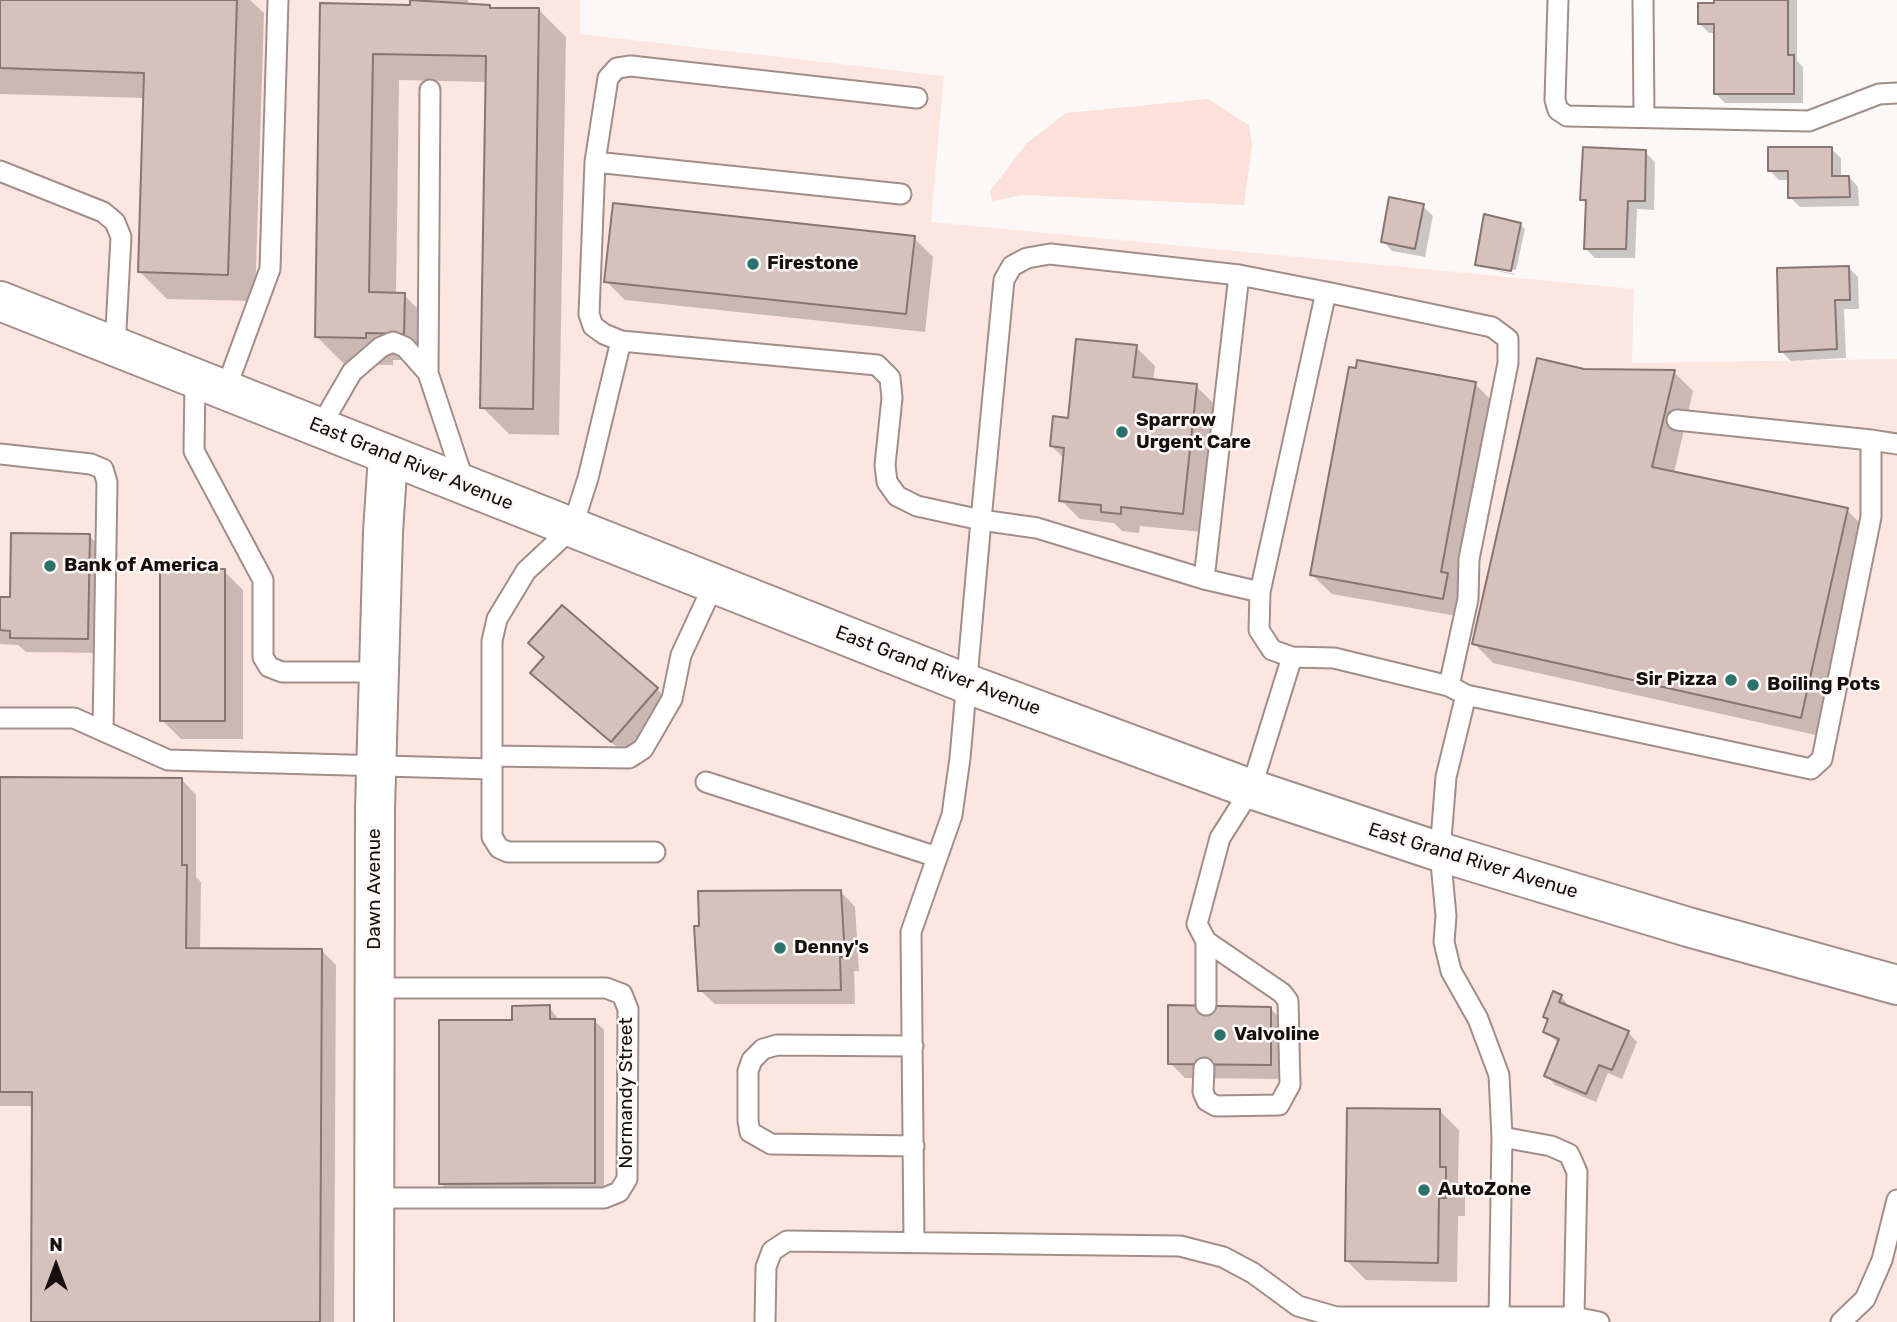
<!DOCTYPE html>
<style>
body{margin:0}
#map{position:relative;width:1897px;height:1322px;overflow:hidden;background:#fcf8f7;font-family:Rubik,sans-serif}
canvas{display:block}
.north{position:absolute;left:21px;top:1231px;width:70px;height:70px;-webkit-text-stroke:5px #fcf8f7;paint-order:stroke;rotate:0deg;font-size:19px;font-weight:700;line-height:28px;text-align:center;color:#160f0e}
.north::after{content:'';display:block;margin:auto;width:24px;height:32px;background:#160f0e;clip-path:polygon(50% 0,100% 100%,50% 72%,0 100%)}
</style>
<div id="map">
<canvas width="1897" height="1322"></canvas>
<div class="north">N</div>
</div>
<script>
const g = document.querySelector('canvas').getContext('2d');
g.lineJoin = 'round';
function fill(path, color) { g.fillStyle = color; g.fill(path, 'evenodd'); }
const shape = rows => new Path2D(rows.map(r => 'M' + r).join(''));
function trace(path, color, width, dash) { g.strokeStyle = color; g.lineWidth = width; g.lineCap = dash ? 'butt' : 'round'; g.setLineDash(dash || []); g.stroke(path); }
function label(font, color, halo, rows, align = 'center') {
  g.font = font + ' Rubik,sans-serif'; g.lineWidth = 5; g.setLineDash([]); g.textBaseline = 'middle'; g.strokeStyle = halo; g.fillStyle = color; for (const [text, x, y, turn = 0] of rows) {
    g.save(); g.translate(x, y); g.rotate((+turn || 0) * Math.PI / 180); g.textAlign = isNaN(turn) ? turn : align; if (halo) g.strokeText(text, 0, 0); g.fillText(text, 0, 0); g.restore();
  }
}
const built = shape([
 [0,0,580,0,580,34,944,76,931,222,1634,289,1632,363,1897,359,1897,1322,0,1322]
]);
const green = shape([
 [1208,99,1249,125,1252,145,1244,205,1023,195,992,201,990,191,1027,143,1066,113]
]);
const shadow = shape([
 [0,0,250,0,264,13,255,301,167,299,140,272,145,98,0,94],
 [412,0,468,0,468,7,539,10,566,37,559,435,509,434,482,407,487,82,399,80,396,295,404,295,431,322,431,360,393,360,393,365,344,364,317,337,322,5,412,6],
 [1715,0,1797,0,1797,61,1803,67,1803,103,1725,103,1715,93,1715,33,1709,33,1700,24,1715,5],
 [1831,149,1841,158,1841,177,1849,177,1858,187,1859,206,1800,207,1790,197,1790,180,1779,180,1769,170],
 [1645,152,1655,162,1654,210,1637,209,1635,258,1595,258,1585,248,1587,205,1582,199],
 [1423,206,1433,216,1425,257,1392,251,1383,241],
 [1520,224,1525,229,1516,270,1477,264],
 [914,238,933,257,925,332,625,300,606,281],
 [1481,267,1515,274,1515,275],
 [1849,268,1858,277,1859,309,1844,309,1846,358,1791,361,1781,351],
 [1136,347,1155,366,1153,381,1196,386,1215,405,1202,532,1140,526,1139,533,1122,531,1114,523,1080,519,1061,500,1065,459,1051,446,1070,419],
 [1584,371,1674,372,1693,391,1674,473,1847,510,1866,529,1820,736,1493,663,1474,643],
 [1475,384,1494,403,1462,617,1332,594,1312,575],
 [89,536,104,550,102,653,26,652,18,645,0,644,0,599,12,599],
 [224,571,243,590,243,739,181,739,162,720],
 [547,687,657,689,671,703,626,755],
 [0,779,182,780,196,795,196,877,201,882,200,950,322,951,336,965,334,1322,33,1322,34,1106,0,1106],
 [841,892,855,907,859,971,854,971,855,1004,715,1004,700,990],
 [1561,996,1570,1008,1628,1032,1637,1042,1622,1079,1608,1073,1596,1102,1555,1085,1546,1075,1559,1043,1545,1032],
 [549,1007,559,1020,594,1020,604,1030,604,1192,450,1193,441,1183,513,1022],
 [1270,1008,1285,1023,1285,1079,1185,1078,1170,1063],
 [1440,1111,1459,1130,1458,1182,1465,1188,1465,1216,1458,1216,1457,1282,1366,1280,1347,1261]
]);
const building = shape([
 [0,0,237,0,228,275,138,272,144,73,0,68,0,0],
 [410,0,490,5,490,8,539,8,533,409,480,408,486,56,373,54,369,292,405,293,404,334,366,333,366,338,315,337,320,3,410,5,410,0],
 [1714,0,1788,0,1788,55,1794,55,1794,94,1714,94,1714,24,1698,24,1698,3,1714,3,1714,0],
 [1583,147,1646,150,1645,201,1628,201,1626,249,1584,249,1586,200,1580,200,1583,147],
 [1768,147,1832,147,1832,176,1849,176,1850,197,1788,198,1788,171,1768,171,1768,147],
 [1389,197,1424,204,1415,249,1381,242,1389,197],
 [613,203,915,236,906,314,604,282,613,203],
 [1484,214,1521,223,1511,271,1475,265,1484,214],
 [1849,266,1850,300,1835,300,1837,349,1779,352,1777,268,1849,266],
 [1076,339,1137,345,1133,377,1197,384,1183,514,1121,507,1121,514,1101,512,1101,505,1059,501,1064,448,1050,446,1053,416,1068,418,1076,339],
 [1537,358,1584,369,1675,370,1652,467,1848,508,1801,718,1472,644,1537,358],
 [1357,360,1476,382,1441,572,1448,573,1443,599,1310,575,1349,367,1356,368,1357,360],
 [11,533,90,534,88,639,10,638,10,631,0,630,0,597,10,597,11,533],
 [160,569,225,569,225,721,160,721,160,569],
 [562,605,658,688,611,742,530,673,544,657,528,643,562,605],
 [0,777,182,778,182,865,187,865,186,948,322,949,320,1322,31,1322,32,1092,0,1092,0,777],
 [841,890,845,957,840,957,841,990,698,991,694,926,699,926,698,891,841,890],
 [1553,991,1562,995,1559,1002,1629,1031,1612,1070,1599,1065,1586,1094,1544,1076,1559,1039,1543,1032,1548,1019,1543,1017,1553,991],
 [550,1005,550,1019,595,1019,595,1183,439,1184,439,1020,512,1020,512,1006,550,1005],
 [1168,1005,1271,1007,1271,1065,1168,1064,1168,1005],
 [1347,1108,1440,1109,1440,1167,1446,1167,1446,1198,1439,1198,1438,1263,1345,1261,1347,1108]
]);
const service = shape([
 [1558,0,1555,100,1558,110,1567,116,1809,121,1879,94,1897,93],
 [1643,0,1644,116],
 [430,90,428,373,465,485],
 [595,162,608,78,617,68,631,66,917,98],
 [0,171,103,212,115,222,121,237,115,347],
 [1050,254,1239,275,1204,579,1037,528,981,520,1004,280,1012,266,1027,258,1050,254],
 [1239,275,1326,292],
 [621,341,604,334,593,326,589,314,595,162,901,194],
 [195,379,194,451,263,580,263,657,269,667,282,672,379,672],
 [225,391,270,269,278,0],
 [1677,420,1871,440],
 [319,429,352,372,381,347,393,342,405,347,428,373],
 [0,454,91,464,103,469,107,482,103,731],
 [1260,592,1326,292,1492,327,1508,339,1508,363,1469,559,1468,599,1449,686],
 [1292,657,1334,658,1449,686,1466,695,1811,769,1822,759,1871,517,1871,440,1897,444],
 [1466,695,1446,777,1440,852,1446,916,1444,942,1451,971,1478,1019,1499,1075,1502,1137,1499,1317],
 [0,718,74,718,168,760,492,769,492,641,497,619,526,571,572,528,588,478,621,341,877,365,890,378,892,398,885,465,887,482,897,496,917,506,981,520,960,758,952,815,911,932,914,1242],
 [493,756,629,758,643,749,672,699,681,655,714,584],
 [492,769,492,837,499,848,508,852,655,852],
 [706,782,937,857],
 [1206,1005,1206,941],
 [913,1046,777,1045,763,1049,752,1060,748,1071,748,1121,750,1132,771,1144,914,1146],
 [1204,1068,1203,1092,1207,1101,1216,1106,1279,1105,1290,1085,1288,1001,1282,993,1206,941,1197,924,1220,838,1251,789,1292,657,1272,650,1259,630,1260,592,1204,579],
 [1502,1137,1551,1146,1569,1154,1577,1172,1574,1317],
 [374,1198,604,1198,619,1192,627,1179,628,1009,622,994,606,988,375,988],
 [765,1322,766,1267,772,1251,787,1241,1180,1246,1223,1257,1253,1273,1298,1306,1336,1317,1574,1317,1599,1322],
 [1841,1322,1865,1299,1882,1260,1897,1200]
]);
const minor = shape([
 [374,1322,375,809,383,532,388,456]
]);
const primary = shape([
 [0,301,965,683,1251,789,1440,852,1688,927,1897,985]
]);
const markers = [
 [753,264,7,"#2b736a"],
 [1122,432,7,"#2b736a"],
 [50,566,7,"#2b736a"],
 [1731,680,7,"#2b736a"],
 [1753,685,7,"#2b736a"],
 [780,948,7,"#2b736a"],
 [1220,1035,7,"#2b736a"],
 [1424,1190,7,"#2b736a"]
];
const poiNames = [
 ["Firestone",767,264],
 ["Sparrow",1136,421],
 ["Urgent Care",1136,443],
 ["Bank of America",64,566],
 ["Sir Pizza",1717,680,"right"],
 ["Boiling Pots",1767,685],
 ["Denny's",794,948],
 ["Valvoline",1234,1035],
 ["AutoZone",1438,1190]
];
const streetNames = [
 ["East Grand River Avenue",411,464,22],
 ["East Grand River Avenue",938,671,21],
 ["East Grand River Avenue",1473,861,17],
 ["Dawn Avenue",375,889,-90],
 ["Normandy Street",627,1093,-90]
];
fill(built, '#fee6e0');
fill(green, '#fce1da');
fill(shadow, '#0003');
fill(building, '#d6c1bc');
trace(building, '#887570', 2);
trace(service, '#a28e89', 23);
trace(minor, '#a28e89', 42);
trace(primary, '#a28e89', 42);
trace(service, '#fff', 19);
trace(minor, '#fff', 38);
trace(primary, '#fff', 38);
for (const [x, y, r, color] of markers) { const dot = new Path2D(); dot.arc(x, y, r, 0, 2 * Math.PI); g.fillStyle = color; g.fill(dot); trace(dot, '#fcf8f7', 2.5); }
label('bold 19px', '#160f0e', '#fcf8f7', poiNames, 'left');
label('19px', '#160f0e', '#fcf8f7', streetNames);
</script>
